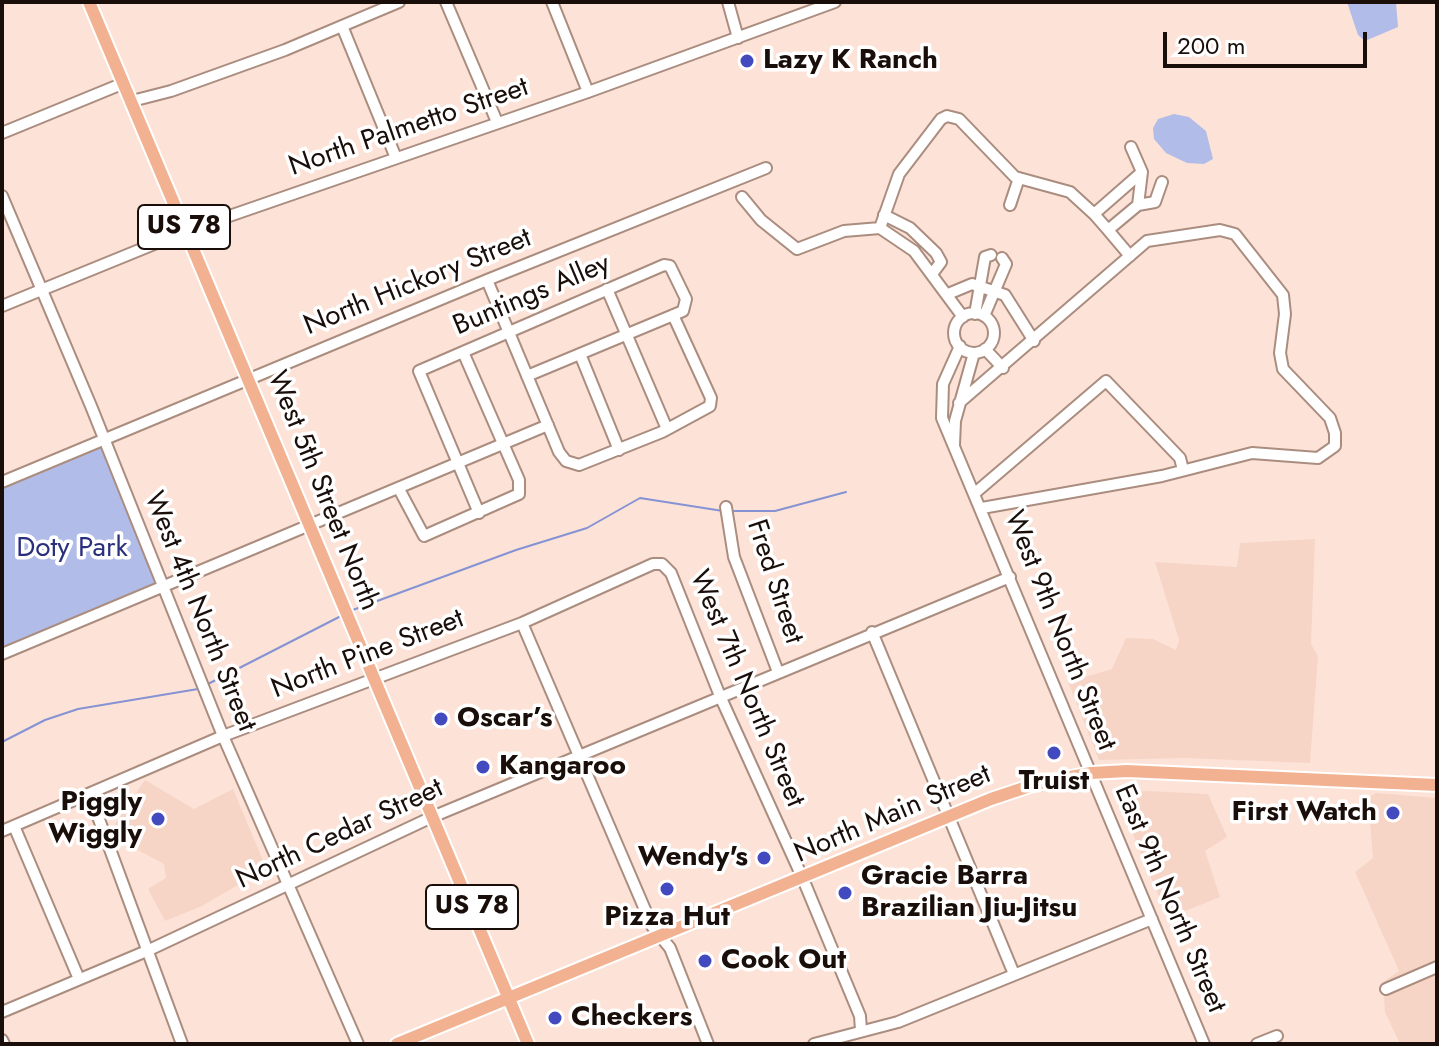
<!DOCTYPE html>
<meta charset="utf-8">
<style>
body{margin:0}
#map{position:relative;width:1439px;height:1046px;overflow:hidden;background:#fde3d7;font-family:Jost,sans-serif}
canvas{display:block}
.frame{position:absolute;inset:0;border:4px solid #190e09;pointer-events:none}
.scale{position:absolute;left:1163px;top:32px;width:204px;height:36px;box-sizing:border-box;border:4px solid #190e09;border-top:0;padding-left:10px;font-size:24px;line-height:28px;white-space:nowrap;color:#190e09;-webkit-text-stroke:6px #fff;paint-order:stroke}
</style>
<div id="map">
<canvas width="1439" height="1046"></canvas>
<div class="frame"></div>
<div class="scale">200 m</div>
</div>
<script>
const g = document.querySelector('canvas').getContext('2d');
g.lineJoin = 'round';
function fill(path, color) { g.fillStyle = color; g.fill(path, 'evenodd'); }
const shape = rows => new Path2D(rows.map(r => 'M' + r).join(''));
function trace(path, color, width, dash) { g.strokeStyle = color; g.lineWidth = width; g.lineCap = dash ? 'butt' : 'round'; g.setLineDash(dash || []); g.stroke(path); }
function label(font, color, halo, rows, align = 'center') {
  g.font = font + ' Jost,sans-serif'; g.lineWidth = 7; g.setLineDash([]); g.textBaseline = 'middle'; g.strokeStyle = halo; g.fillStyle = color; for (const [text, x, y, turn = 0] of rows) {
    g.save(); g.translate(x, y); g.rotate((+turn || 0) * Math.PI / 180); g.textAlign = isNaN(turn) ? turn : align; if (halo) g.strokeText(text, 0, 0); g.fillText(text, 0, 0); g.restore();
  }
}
const built = shape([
 [1315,539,1311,644,1318,656,1310,763,1185,758,1099,760,1068,682,1112,669,1126,638,1153,639,1176,650,1179,640,1155,562,1237,567,1240,543],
 [145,780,194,809,233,789,262,858,264,865,257,874,202,906,165,921,148,889,166,878,164,864,119,840,113,827],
 [1149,791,1208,794,1227,837,1205,851,1220,897,1168,918,1121,806,1129,792],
 [1376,793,1437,798,1437,1044,1400,1044,1385,1012,1383,982,1399,971,1355,872,1373,858,1368,798]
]);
const green = shape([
 [1347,2,1396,2,1398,27,1365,41,1358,35],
 [1174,114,1189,117,1206,131,1213,159,1204,164,1187,163,1166,153,1154,139,1153,128,1158,119],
 [103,440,164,588,2,654,2,482]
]);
const stream = shape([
 [730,511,775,511,846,492],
 [350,611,516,550,587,528,640,498,723,511],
 [208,684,341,616],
 [2,742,45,720,78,709,198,689]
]);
const minor = shape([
 [446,2,497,122],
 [552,2,588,92],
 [728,2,738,38],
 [342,26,396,158],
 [132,101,171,91,285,50,399,2],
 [2,133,124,83],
 [1131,147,1142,172,1138,205],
 [2,196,91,406,223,736,358,1044],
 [742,197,761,220,797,249,844,231,880,228],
 [1010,205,1019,178],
 [884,215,910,228,936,253,941,262,932,274],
 [1108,230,1094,214,1142,172],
 [1130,256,1108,230,1138,205,1155,202,1162,182],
 [487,280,559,452,566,461,579,465,662,432,710,406,711,398,673,315],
 [607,289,667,429],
 [948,294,972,284,1005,295,1034,341],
 [2,306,186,231,588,92,835,2],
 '954 333a20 20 0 1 1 40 0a20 20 0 1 1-40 0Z',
 [975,314,985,257,991,255],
 [984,316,1006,264,1002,258],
 [963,317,914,251,880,228,899,174,941,119,947,116,959,119,1015,177,1070,192,1094,214],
 [960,346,943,384,942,418,1204,1044],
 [985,349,1003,368],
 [580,354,619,450],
 [959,403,1147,241,1220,230,1235,234,1283,295,1285,314,1280,353,1283,369,1330,418,1335,433,1335,446,1318,458,1252,453,1162,476,982,508],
 [954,445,955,421,974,353],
 [2,482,487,280,766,168],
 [399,489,424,536,519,494,519,480,463,352],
 [975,493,1106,381,1180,458,1183,470],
 [726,507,734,557,778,672],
 [479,513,419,371,664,265,670,266,686,299,683,311,527,376],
 [522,623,652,926,670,948,708,1044],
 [872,632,1014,974],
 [2,654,548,425],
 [90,795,182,1044],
 [14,826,79,979],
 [2,831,223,736,522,623,653,564,662,564,671,573,720,696,803,879,860,1016,861,1030],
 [1386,989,1437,967],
 [2,1012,149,950,432,817,1010,577],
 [2,1040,4,1044],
 [814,1044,898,1022,1152,919],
 [1257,1044,1277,1036]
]);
const major = shape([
 [89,2,528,1044],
 [397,1044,991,799,1036,784,1091,773,1127,771,1437,785]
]);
const markers = [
 [747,61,8,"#434abf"],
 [441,719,8,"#434abf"],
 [1054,753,8,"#434abf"],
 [483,767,8,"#434abf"],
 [1393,813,8,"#434abf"],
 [158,819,8,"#434abf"],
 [764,858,8,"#434abf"],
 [667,889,8,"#434abf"],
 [845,893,8,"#434abf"],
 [705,961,8,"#434abf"],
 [555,1018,8,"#434abf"]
];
const shields = [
 [184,227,92],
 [472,907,92]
];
const shieldNames = [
 ["US 78",184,227],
 ["US 78",472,907]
];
const poiNames = [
 ["Lazy K Ranch",763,61],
 ["Oscar’s",457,719],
 ["Kangaroo",499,767],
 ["Truist",1054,782,"center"],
 ["Piggly",142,803,"right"],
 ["Wiggly",142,835,"right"],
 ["First Watch",1377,813,"right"],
 ["Wendy's",748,858,"right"],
 ["Gracie Barra",861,877],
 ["Brazilian Jiu-Jitsu",861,909],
 ["Pizza Hut",667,918,"center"],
 ["Cook Out",721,961],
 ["Checkers",571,1018]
];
const streetNames = [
 ["North Palmetto Street",409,128,-19],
 ["North Hickory Street",418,283,-22],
 ["Buntings Alley",532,296,-23],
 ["West 5th Street North",322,491,68],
 ["Fred Street",774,582,72],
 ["West 4th North Street",199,612,68],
 ["West 9th North Street",1059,631,68],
 ["North Pine Street",368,655,-21],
 ["West 7th North Street",746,689,67],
 ["North Main Street",893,815,-23],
 ["North Cedar Street",340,835,-25],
 ["East 9th North Street",1169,899,67]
];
const parkNames = [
 ["Doty Park",72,549]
];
fill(built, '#f6d5c7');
fill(green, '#b1bce9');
trace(stream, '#8592d3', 2);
trace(minor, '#ab8d80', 14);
trace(major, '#fff', 16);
trace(minor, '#fff', 10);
trace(major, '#f2b292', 12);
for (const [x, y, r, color] of markers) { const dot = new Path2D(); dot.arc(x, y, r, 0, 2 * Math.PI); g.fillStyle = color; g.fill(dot); trace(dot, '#fff', 3); }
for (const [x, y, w] of shields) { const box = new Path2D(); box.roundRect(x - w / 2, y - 22, w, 44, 6); g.fillStyle = '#fff'; g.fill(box); trace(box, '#190e09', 2); }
label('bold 26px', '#190e09', null, shieldNames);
label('bold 28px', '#190e09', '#fff', poiNames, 'left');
label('28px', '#190e09', '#fff', streetNames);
label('28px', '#2b307d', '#fff', parkNames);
</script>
